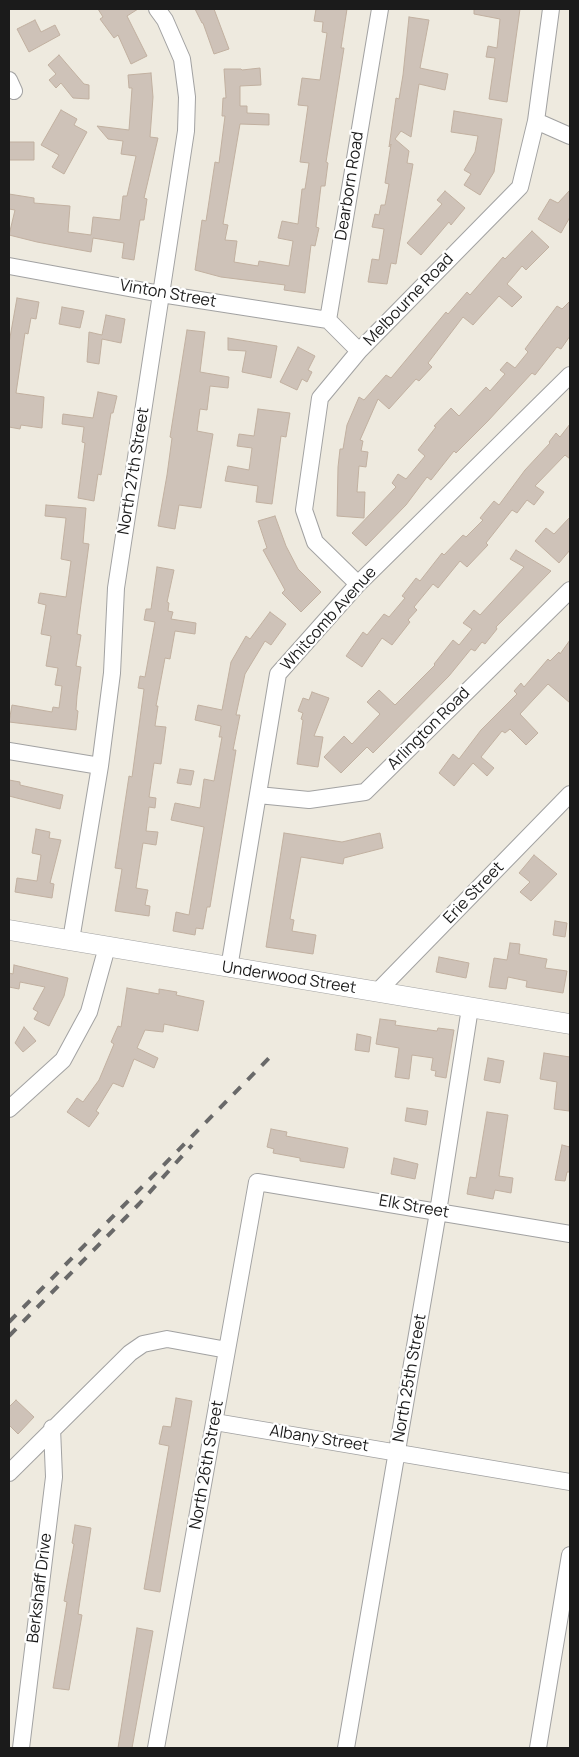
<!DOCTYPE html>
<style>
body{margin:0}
#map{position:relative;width:579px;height:1757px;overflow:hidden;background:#eeeadf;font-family:Manrope,sans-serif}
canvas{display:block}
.frame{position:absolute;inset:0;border:10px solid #1b1b1b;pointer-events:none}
</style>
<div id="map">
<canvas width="579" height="1757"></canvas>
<div class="frame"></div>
</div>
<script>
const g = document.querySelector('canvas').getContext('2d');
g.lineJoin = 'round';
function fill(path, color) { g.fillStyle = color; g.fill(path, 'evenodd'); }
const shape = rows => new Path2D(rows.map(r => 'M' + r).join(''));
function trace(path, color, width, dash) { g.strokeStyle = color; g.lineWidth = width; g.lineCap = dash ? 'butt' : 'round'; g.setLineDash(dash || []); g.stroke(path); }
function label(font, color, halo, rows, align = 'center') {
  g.font = font + ' Manrope,sans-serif'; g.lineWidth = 4.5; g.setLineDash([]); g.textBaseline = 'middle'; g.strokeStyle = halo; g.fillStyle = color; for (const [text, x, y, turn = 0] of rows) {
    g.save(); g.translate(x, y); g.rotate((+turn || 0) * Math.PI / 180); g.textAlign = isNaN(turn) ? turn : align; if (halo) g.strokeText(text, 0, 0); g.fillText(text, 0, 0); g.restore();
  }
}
const building = shape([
 [98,9,138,9,127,16,147,56,131,64,118,35,114,38,100,19,103,17,98,9],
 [195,9,214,9,229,49,214,54,203,23,202,23,195,9],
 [316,9,347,9,341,48,344,48,326,162,328,163,325,186,321,186,316,227,319,228,315,246,311,245,305,293,284,290,285,285,221,277,195,270,202,220,206,221,215,162,219,163,225,116,222,116,223,98,226,98,224,69,241,69,242,70,260,68,261,85,240,86,240,106,247,106,247,113,269,114,269,125,240,124,223,224,228,225,225,240,237,241,234,262,258,266,259,261,289,266,293,241,278,238,282,221,298,224,302,189,305,189,309,163,300,162,308,106,298,105,302,78,320,80,327,33,322,32,323,22,314,21,316,9],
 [474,9,520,9,507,102,489,99,495,58,486,57,488,46,497,48,500,19,474,14,474,9],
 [409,17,429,20,420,68,448,74,445,90,419,84,411,137,401,131,395,139,409,151,407,163,413,164,396,264,391,263,387,284,368,282,372,259,379,260,384,229,372,227,375,214,379,215,381,205,385,205,389,184,385,183,391,144,389,147,396,98,399,99,403,75,409,17],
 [35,20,41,32,55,25,60,35,29,52,17,29,35,20],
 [59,55,84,84,89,85,89,99,73,98,61,83,56,88,49,80,56,74,48,65,59,55],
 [151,73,153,97,150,137,158,138,144,198,147,199,144,220,140,220,134,260,122,258,124,243,93,238,91,252,37,242,9,235,15,210,9,209,9,194,34,198,34,203,70,206,68,232,91,235,93,217,120,220,123,196,127,196,136,156,121,154,123,141,108,139,97,126,129,130,132,88,129,88,128,75,151,73],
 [61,110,77,119,74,125,87,132,64,174,52,167,59,155,41,145,61,110],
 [454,111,502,119,494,172,480,195,464,185,471,174,464,170,475,152,478,136,451,132,454,111],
 [9,142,34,142,34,160,9,160,9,142],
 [570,190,570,217,561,233,538,219,550,199,558,203,570,190],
 [445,191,465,208,451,225,449,222,421,255,407,243,442,204,437,200,445,191],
 [532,231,549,247,526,270,522,266,507,284,522,297,512,307,499,296,473,325,463,317,428,363,432,367,419,381,416,379,389,409,378,399,360,440,363,441,361,451,368,452,366,467,359,466,357,492,365,492,364,518,337,516,338,467,340,449,343,449,347,425,359,397,364,400,386,375,391,378,446,312,448,314,467,292,470,295,503,257,505,259,532,231],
 [17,298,39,302,36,319,31,318,28,334,25,333,16,393,44,397,42,428,21,425,20,429,9,427,9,343,17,298],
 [570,301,570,336,561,349,557,347,535,375,532,373,488,421,456,453,454,451,431,480,427,477,406,505,366,546,352,533,396,487,392,483,398,474,406,479,425,456,418,450,436,427,434,426,451,408,459,416,486,387,490,391,505,374,500,370,507,362,515,368,528,352,525,349,557,306,562,309,570,301],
 [62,307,84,311,80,328,59,324,62,307],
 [106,315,125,319,121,343,102,339,99,364,87,362,89,332,102,335,106,315],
 [187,330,205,332,200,372,229,377,228,388,210,386,207,410,200,409,197,431,213,434,201,508,179,505,175,529,158,526,167,475,172,438,170,437,187,330],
 [228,338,277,346,271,378,242,372,246,351,228,350,228,338],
 [298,347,315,356,308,370,312,372,307,382,302,379,297,390,280,382,298,347],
 [98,392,117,396,113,413,111,413,101,475,98,474,94,501,78,498,85,443,82,442,84,427,62,424,63,414,93,418,98,392],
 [258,409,290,413,286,437,281,436,272,504,256,502,258,486,225,481,228,466,249,470,252,448,237,446,239,434,254,436,258,409],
 [570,424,570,459,565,455,535,486,544,492,534,505,527,500,517,513,512,510,486,543,488,545,467,567,460,561,438,588,433,584,414,607,417,610,408,620,410,622,392,645,382,638,362,667,346,656,363,632,367,635,384,614,389,617,405,598,402,596,416,578,420,581,442,553,444,555,463,535,466,537,483,520,480,518,494,501,499,505,525,470,550,443,549,442,556,433,560,437,570,424],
 [46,505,86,508,83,543,89,544,77,634,81,635,76,666,81,667,77,696,76,710,78,711,76,730,9,722,12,705,52,712,53,707,59,708,62,686,55,685,58,668,46,666,51,636,41,634,46,605,38,603,40,593,66,597,71,561,61,559,66,518,45,516,46,505],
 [275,516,286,546,298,569,321,592,301,612,282,593,285,590,263,550,267,548,258,521,275,516],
 [570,517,570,550,559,563,535,541,546,528,554,534,570,517],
 [516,550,551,571,496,627,497,629,485,644,482,642,475,651,471,649,449,676,373,753,367,747,341,773,324,757,344,736,352,744,380,714,367,702,379,690,395,705,435,665,434,664,453,640,459,645,472,629,463,623,474,610,480,615,524,567,510,559,516,550],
 [157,567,174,570,167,602,169,603,168,611,173,612,171,619,196,623,195,634,175,631,170,659,165,658,156,706,158,706,155,726,166,727,161,764,154,763,149,797,156,798,155,808,149,807,146,831,158,832,156,845,143,843,136,888,148,890,145,905,150,906,149,916,115,911,122,869,115,868,129,776,132,777,144,689,138,688,140,676,145,677,155,622,144,620,146,609,151,609,157,567],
 [270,612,286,624,271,645,265,641,245,674,236,715,240,715,233,750,236,750,210,907,207,907,203,929,196,928,195,935,173,931,176,912,189,915,204,827,171,820,175,803,200,808,204,779,214,781,222,737,219,737,221,726,195,720,198,705,222,710,231,662,246,636,250,639,270,612],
 [570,640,570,703,548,684,520,714,538,733,526,745,510,729,505,733,502,731,481,757,494,768,487,776,473,763,454,786,439,773,453,754,459,759,481,730,517,694,514,691,521,683,524,687,548,659,550,661,559,652,560,654,570,640],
 [312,692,329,698,314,736,323,737,318,767,297,764,303,720,301,719,303,713,298,711,303,698,309,700,312,692],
 [180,769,194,771,191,785,177,783,180,769],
 [9,780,20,782,20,785,63,795,60,809,9,796,9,780],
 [36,829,50,832,49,838,61,840,50,883,54,884,52,898,15,892,17,878,37,881,41,855,32,853,36,829],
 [284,833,342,842,380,833,383,848,344,858,343,864,301,857,290,919,294,920,292,931,316,935,313,954,266,947,284,833],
 [534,855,557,874,531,901,520,892,530,882,519,873,534,855],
 [555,921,567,923,565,937,553,935,555,921],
 [510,943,520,944,519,954,547,959,545,968,567,971,563,993,526,987,527,981,508,977,506,989,489,987,494,958,507,960,510,943],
 [439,957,469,963,466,978,436,972,439,957],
 [14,965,68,978,64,996,49,1026,34,1019,38,1012,33,1009,45,987,20,982,19,989,9,987,9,973,13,974,14,965],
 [127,988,159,994,159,989,177,992,176,995,204,1001,198,1031,164,1024,163,1032,145,1030,137,1048,158,1058,154,1068,134,1059,123,1087,113,1083,96,1111,99,1113,89,1127,67,1112,77,1098,83,1102,99,1080,114,1044,111,1042,118,1026,121,1027,127,988],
 [380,1019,396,1021,395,1025,437,1031,438,1028,454,1030,446,1078,435,1076,436,1071,431,1070,433,1058,412,1055,409,1079,395,1077,399,1048,376,1044,380,1019],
 [24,1027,36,1041,23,1052,15,1043,24,1027],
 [357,1034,371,1037,369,1052,355,1050,357,1034],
 [544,1053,570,1057,569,1111,554,1109,557,1082,540,1079,544,1053],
 [488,1058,504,1061,500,1083,484,1080,488,1058],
 [407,1108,428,1111,426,1125,405,1121,407,1108],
 [487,1112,508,1115,499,1176,513,1178,511,1193,495,1190,493,1199,467,1194,470,1177,476,1178,487,1112],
 [271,1129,287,1132,286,1136,348,1148,344,1168,300,1161,300,1158,273,1153,274,1149,267,1147,271,1129],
 [562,1145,570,1147,570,1172,567,1172,565,1181,555,1180,562,1145],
 [394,1158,418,1164,415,1179,391,1174,394,1158],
 [176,1398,192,1401,160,1592,144,1589,169,1446,159,1444,163,1426,171,1427,176,1398],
 [16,1400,34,1417,18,1434,9,1425,9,1407,16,1400],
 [75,1525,91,1528,78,1614,82,1615,69,1690,53,1688,67,1602,64,1601,74,1544,72,1543,75,1525],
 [137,1628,153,1631,132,1748,118,1748,137,1628]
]);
const minor = shape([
 [9,80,14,91],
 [536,121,570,136],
 [9,266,161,294,328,320],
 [359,351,328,320,380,9],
 [358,584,315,542,304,510,320,398,359,351,520,187,536,121,551,9],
 [9,751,100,766],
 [258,795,309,800,365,792,570,590],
 [71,940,100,766,112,673,116,588,186,131,187,97,182,59,165,20,157,9],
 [229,968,278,674,358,584,570,375],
 [377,992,570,794],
 [9,1109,63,1060,89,1012,107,947],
 [215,1422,570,1482],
 [9,1473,130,1353,143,1344,167,1339,227,1350],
 [21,1748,54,1477,52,1428],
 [156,1748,257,1182,570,1234],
 [346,1748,438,1212,470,1008],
 [538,1748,570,1555]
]);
const tertiary = shape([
 [9,930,570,1024]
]);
const rail = shape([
 [9,1322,275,1052],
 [9,1336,139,1204,192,1145]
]);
const streetNames = [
 ["Dearborn Road",350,186,-81],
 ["Vinton Street",168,294,10],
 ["Melbourne Road",409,300,-46],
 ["North 27th Street",134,471,-81],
 ["Whitcomb Avenue",329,619,-48],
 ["Arlington Road",429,729,-45],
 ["Erie Street",474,893,-46],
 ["Underwood Street",289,978,9],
 ["Elk Street",414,1207,10],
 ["North 25th Street",410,1378,-80],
 ["Albany Street",319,1439,9],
 ["North 26th Street",207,1465,-80],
 ["Berkshaff Drive",40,1588,-83]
];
fill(building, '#cec2b8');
trace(building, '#c1b0a0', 1);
trace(minor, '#a2a2a2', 18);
trace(tertiary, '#a2a2a2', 21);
trace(minor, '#fff', 16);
trace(tertiary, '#fff', 20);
trace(rail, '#696969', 4, [10, 10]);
label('16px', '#1b1b1b', '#fff', streetNames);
</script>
